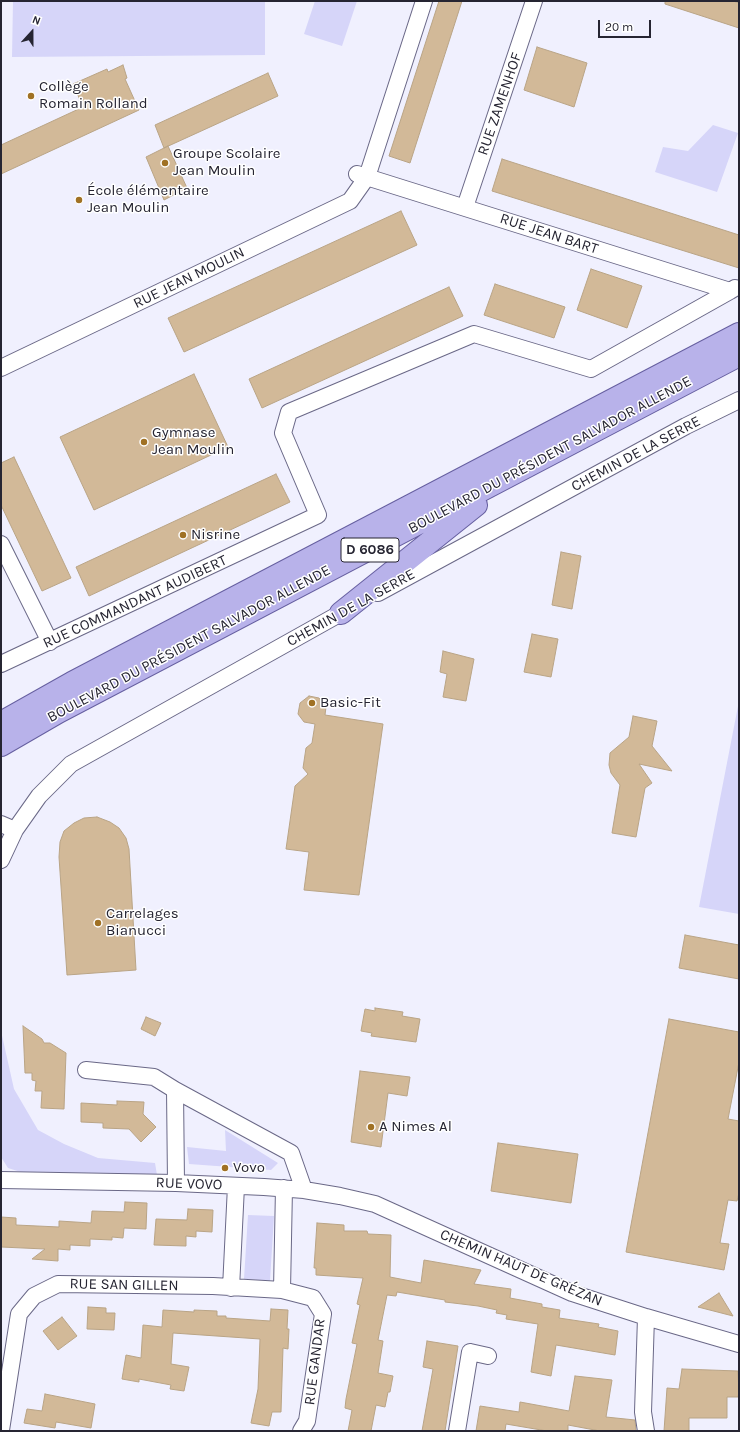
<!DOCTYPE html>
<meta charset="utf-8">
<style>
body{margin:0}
#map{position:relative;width:740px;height:1432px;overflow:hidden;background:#f0f0fe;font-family:Karla,sans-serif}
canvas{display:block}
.frame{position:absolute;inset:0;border:2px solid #262532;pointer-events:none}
.north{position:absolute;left:12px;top:12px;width:40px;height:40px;-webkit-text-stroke:3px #fff;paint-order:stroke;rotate:21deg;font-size:11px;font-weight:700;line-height:16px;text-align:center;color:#262532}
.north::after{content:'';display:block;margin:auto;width:14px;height:18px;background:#262532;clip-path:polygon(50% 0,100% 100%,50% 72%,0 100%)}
.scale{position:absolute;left:598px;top:20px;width:53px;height:18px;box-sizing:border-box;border:2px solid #262532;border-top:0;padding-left:5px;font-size:12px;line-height:14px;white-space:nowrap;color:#262532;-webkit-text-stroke:3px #fff;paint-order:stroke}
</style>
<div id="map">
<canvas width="740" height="1432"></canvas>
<div class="frame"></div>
<div class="north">N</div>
<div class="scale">20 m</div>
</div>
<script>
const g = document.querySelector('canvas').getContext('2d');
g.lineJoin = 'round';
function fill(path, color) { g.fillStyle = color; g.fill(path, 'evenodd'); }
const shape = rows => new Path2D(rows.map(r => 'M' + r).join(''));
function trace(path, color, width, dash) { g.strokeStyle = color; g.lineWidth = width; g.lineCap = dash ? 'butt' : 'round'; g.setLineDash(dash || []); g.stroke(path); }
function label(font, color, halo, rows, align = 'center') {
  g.font = font + ' Karla,sans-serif'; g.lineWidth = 3; g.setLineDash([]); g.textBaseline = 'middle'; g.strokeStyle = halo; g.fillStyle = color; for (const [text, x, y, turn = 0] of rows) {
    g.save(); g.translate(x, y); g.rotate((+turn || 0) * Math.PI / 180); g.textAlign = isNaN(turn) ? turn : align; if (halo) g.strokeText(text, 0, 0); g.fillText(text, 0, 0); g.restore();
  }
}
const green = shape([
 [13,1,265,1,265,55,12,57],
 [315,1,357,1,342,46,304,34],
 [713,125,738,133,717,192,655,172,663,147,688,151],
 [739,701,739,914,699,907],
 [1,1031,14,1089,38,1130,64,1144,98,1158,155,1163,157,1175,30,1175,8,1168,1,1157],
 [225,1130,278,1163,271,1170,189,1164,187,1147,226,1151],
 [248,1215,274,1216,270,1281,244,1279]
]);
const building = shape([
 [439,1,462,1,410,163,389,156,439,1],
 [665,1,733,1,739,3,739,28,665,4,665,1],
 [537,47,587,63,574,107,524,90,537,47],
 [123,65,127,78,125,79,139,110,1,174,1,145,83,107,73,84,107,69,108,72,123,65],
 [268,73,278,96,164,148,155,125,268,73],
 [168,146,187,188,164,200,146,157,168,146],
 [502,159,739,235,739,268,492,191,502,159],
 [401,211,417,245,184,352,168,318,401,211],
 [591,269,642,286,627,328,577,310,591,269],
 [495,284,565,307,554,338,484,315,495,284],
 [449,287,463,316,262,408,249,379,449,287],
 [194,374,228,447,94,510,60,437,194,374],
 [14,457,71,578,42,591,1,505,1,463,14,457],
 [276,474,290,502,89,596,76,567,276,474],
 [561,552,581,556,572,609,552,605,561,552],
 [532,634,558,639,551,677,524,672,532,634],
 [443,651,474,659,466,701,443,697,447,674,440,672,443,651],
 [309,696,319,698,326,707,325,715,383,724,359,895,304,890,309,852,286,849,295,786,308,774,303,768,306,748,312,743,315,724,304,722,298,714,300,703,309,696],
 [633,716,657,721,652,746,672,771,639,764,652,783,645,788,636,837,612,833,620,785,611,773,609,765,610,753,629,737,633,716],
 [97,817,110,822,119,828,126,838,129,849,136,970,67,975,59,857,60,842,64,831,74,823,84,818,97,817],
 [685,935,739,945,739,979,679,968,685,935],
 [375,1008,403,1012,402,1016,420,1019,416,1042,371,1036,372,1033,361,1031,365,1009,375,1011,375,1008],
 [146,1017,161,1023,155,1036,141,1029,146,1017],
 [669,1019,739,1032,739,1062,728,1119,739,1121,739,1193,737,1201,728,1200,720,1243,729,1244,724,1270,626,1252,669,1019],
 [23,1026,42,1039,44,1043,50,1043,66,1053,64,1109,41,1108,42,1091,35,1091,36,1081,32,1080,32,1073,25,1073,23,1026],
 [360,1071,410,1077,407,1096,388,1093,381,1147,351,1142,360,1071],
 [117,1101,144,1102,143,1114,156,1127,141,1142,129,1129,103,1128,103,1123,81,1122,81,1103,117,1105,117,1101],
 [498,1143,578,1154,571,1203,491,1191,498,1143],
 [125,1202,147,1203,146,1229,124,1228,123,1238,112,1237,112,1240,90,1239,90,1246,70,1245,70,1250,58,1249,58,1261,32,1259,45,1249,1,1247,1,1217,16,1218,16,1225,59,1227,59,1221,91,1223,92,1211,124,1212,125,1202],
 [188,1209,213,1210,212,1232,196,1231,196,1237,186,1236,186,1246,154,1245,156,1219,187,1220,188,1209],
 [317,1223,344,1225,344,1231,367,1231,368,1234,391,1235,390,1277,421,1283,424,1260,481,1270,474,1284,511,1289,510,1298,542,1304,542,1307,560,1310,559,1318,599,1324,598,1327,618,1331,615,1355,556,1345,551,1376,531,1372,538,1324,506,1319,507,1315,496,1313,497,1310,478,1306,445,1302,445,1300,397,1292,396,1296,387,1295,378,1340,383,1341,378,1373,393,1376,390,1392,388,1392,385,1407,376,1405,371,1431,348,1431,352,1410,345,1408,346,1399,357,1344,352,1343,360,1305,357,1304,363,1278,316,1275,316,1268,314,1268,317,1223],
 [719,1293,733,1316,698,1307,719,1293],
 [88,1307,106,1308,106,1313,115,1313,114,1330,87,1329,88,1307],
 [271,1309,288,1310,287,1329,289,1329,288,1349,283,1348,281,1412,272,1412,269,1426,251,1423,258,1389,260,1339,173,1333,171,1364,189,1367,184,1391,170,1389,171,1385,139,1379,139,1382,122,1379,126,1355,141,1358,143,1325,162,1327,163,1310,194,1312,194,1310,217,1311,217,1316,226,1316,226,1318,270,1321,271,1309],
 [62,1317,77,1336,58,1350,43,1331,62,1317],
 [427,1341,458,1346,445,1431,422,1431,433,1369,423,1367,427,1341],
 [682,1369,738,1371,739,1393,738,1397,727,1397,727,1418,689,1418,689,1431,664,1431,667,1388,679,1389,682,1369],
 [575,1376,612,1380,606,1417,635,1420,636,1431,600,1431,568,1425,568,1431,547,1431,506,1424,505,1431,476,1431,480,1406,519,1412,520,1402,569,1411,575,1376],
 [45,1394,95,1404,91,1428,56,1422,55,1428,24,1423,27,1409,42,1411,45,1394]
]);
const minor = shape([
 [357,174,730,291,735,288],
 [465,207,534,1],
 [1,368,350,201,367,177,424,1],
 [1,544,50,642],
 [378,593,686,426,739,400],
 [1,664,318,515,283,433,289,412,474,334,591,369,730,291],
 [1,824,15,830],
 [1,860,15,830,39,796,71,764,350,608],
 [86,1070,154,1077,175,1090,176,1183],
 [175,1090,291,1153,304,1190],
 [1,1180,176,1183,264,1187,304,1190,340,1196,375,1204,572,1293,646,1317,739,1344],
 [231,1288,236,1186],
 [282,1290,284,1188],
 [1,1430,19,1314,34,1296,58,1284,213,1286,282,1290,313,1298,323,1314,307,1421,301,1431],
 [457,1431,470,1352,488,1356],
 [646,1431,643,1412,646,1317]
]);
const primary = shape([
 [341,613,476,505],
 [1,723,72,683,739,334],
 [1,745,58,712,739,355]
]);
const markers = [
 [31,96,4,"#a07124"],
 [165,163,4,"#a07124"],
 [79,200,4,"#a07124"],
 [144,442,4,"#a07124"],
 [183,535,4,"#a07124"],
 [312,703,4,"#a07124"],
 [98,923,4,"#a07124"],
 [371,1127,4,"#a07124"],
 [225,1168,4,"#a07124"]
];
const shields = [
 [370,550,58]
];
const shieldNames = [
 ["D 6086",370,550]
];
const poiNames = [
 ["Collège",39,87],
 ["Romain Rolland",39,104],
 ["Groupe Scolaire",173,154],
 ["Jean Moulin",173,171],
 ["École élémentaire",87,191],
 ["Jean Moulin",87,208],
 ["Gymnase",152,433],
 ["Jean Moulin",152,450],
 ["Nisrine",191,535],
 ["Basic-Fit",320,703],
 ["Carrelages",106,914],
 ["Bianucci",106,931],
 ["A Nimes Al",379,1127],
 ["Vovo",233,1168]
];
const streetNames = [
 ["RUE ZAMENHOF",500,104,-71],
 ["RUE JEAN BART",549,234,18],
 ["RUE JEAN MOULIN",189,278,-26],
 ["CHEMIN DE LA SERRE",636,454,-28],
 ["BOULEVARD DU PRÉSIDENT SALVADOR ALLENDE",550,455,-28],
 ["RUE COMMANDANT AUDIBERT",135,602,-25],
 ["CHEMIN DE LA SERRE",351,608,-29],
 ["BOULEVARD DU PRÉSIDENT SALVADOR ALLENDE",189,644,-28],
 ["RUE VOVO",189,1184,2],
 ["CHEMIN HAUT DE GRÉZAN",521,1268,23],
 ["RUE SAN GILLEN",124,1285,1],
 ["RUE GANDAR",315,1362,-83]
];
fill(green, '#d6d5f9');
fill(building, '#d2b998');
trace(building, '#b9a486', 1);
trace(minor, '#6a6887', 18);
trace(primary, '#665fa0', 24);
trace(minor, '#fff', 16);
trace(primary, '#b8b2ea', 22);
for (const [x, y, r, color] of markers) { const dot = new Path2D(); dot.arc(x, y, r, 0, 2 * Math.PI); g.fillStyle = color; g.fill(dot); trace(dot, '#fff', 1.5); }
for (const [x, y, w] of shields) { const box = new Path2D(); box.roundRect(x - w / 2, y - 12, w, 24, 3); g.fillStyle = '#fff'; g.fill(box); trace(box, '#262532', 1); }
label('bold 14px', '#262532', null, shieldNames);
label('15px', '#262532', '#fff', poiNames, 'left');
label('15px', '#262532', '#fff', streetNames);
</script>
